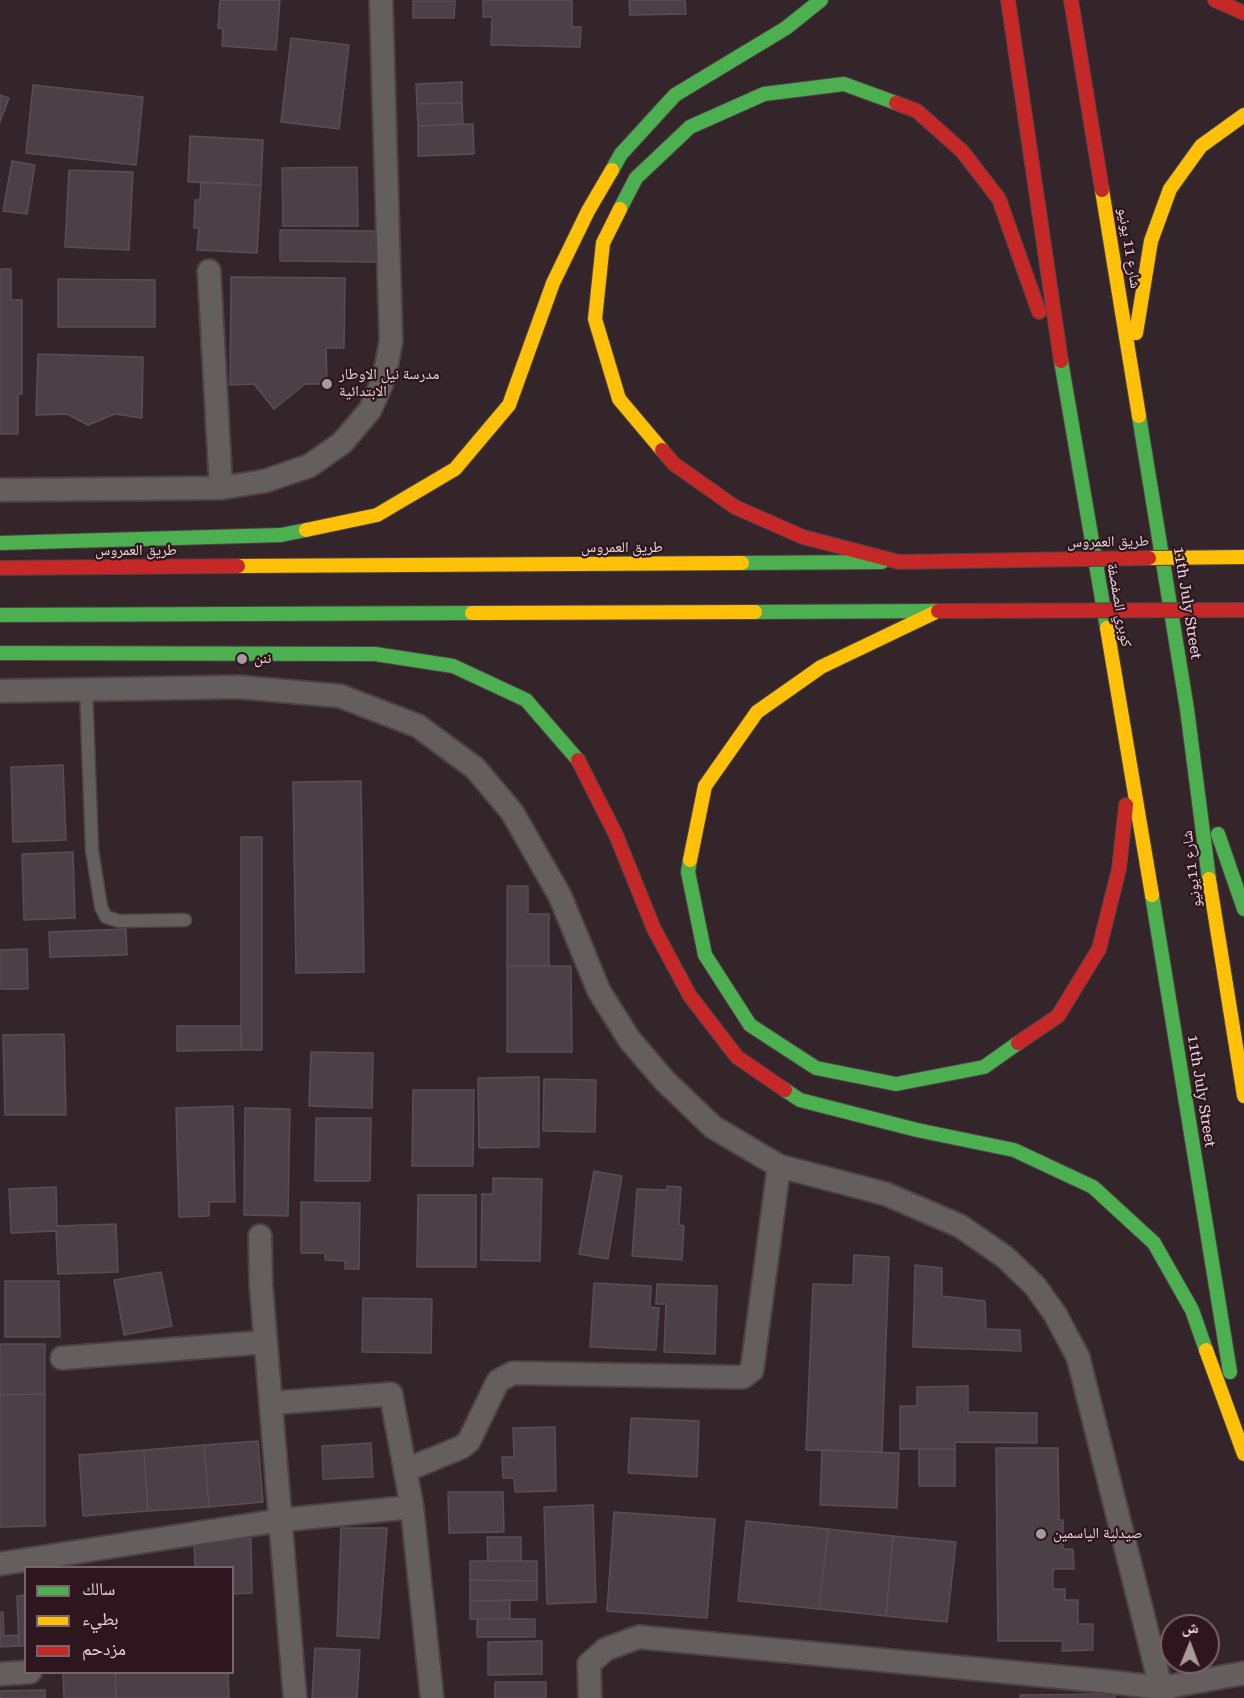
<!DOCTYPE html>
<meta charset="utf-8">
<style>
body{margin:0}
#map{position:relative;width:1244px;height:1698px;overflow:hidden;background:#332529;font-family:"Roboto Serif","Noto Naskh Arabic",serif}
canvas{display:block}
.legend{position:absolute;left:24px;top:1566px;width:210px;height:108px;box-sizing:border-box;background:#2e161e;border:2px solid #79636a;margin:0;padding:8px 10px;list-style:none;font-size:18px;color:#e9d7dc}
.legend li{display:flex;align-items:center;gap:12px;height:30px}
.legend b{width:30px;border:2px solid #79636a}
.north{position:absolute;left:1160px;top:1614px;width:60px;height:60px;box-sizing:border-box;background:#2e161e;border:2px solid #79636a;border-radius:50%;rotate:1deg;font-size:16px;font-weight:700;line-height:24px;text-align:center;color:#e9d7dc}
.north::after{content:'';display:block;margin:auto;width:21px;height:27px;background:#a9999d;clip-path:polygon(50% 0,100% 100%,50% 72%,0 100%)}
</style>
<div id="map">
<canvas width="1244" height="1698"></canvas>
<ul class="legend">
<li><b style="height:8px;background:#4caf50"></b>سالك</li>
<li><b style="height:8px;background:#ffc107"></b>بطيء</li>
<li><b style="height:8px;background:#c62828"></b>مزدحم</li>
</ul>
<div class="north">ش</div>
</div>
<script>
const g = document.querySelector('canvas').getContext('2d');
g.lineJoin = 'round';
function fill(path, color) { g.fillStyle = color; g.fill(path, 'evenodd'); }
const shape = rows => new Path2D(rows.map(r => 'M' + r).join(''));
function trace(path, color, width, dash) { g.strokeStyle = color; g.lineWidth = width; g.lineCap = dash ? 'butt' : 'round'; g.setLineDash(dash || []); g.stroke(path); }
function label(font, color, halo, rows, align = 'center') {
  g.font = font + ' "Roboto Serif","Noto Naskh Arabic",serif'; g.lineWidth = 4.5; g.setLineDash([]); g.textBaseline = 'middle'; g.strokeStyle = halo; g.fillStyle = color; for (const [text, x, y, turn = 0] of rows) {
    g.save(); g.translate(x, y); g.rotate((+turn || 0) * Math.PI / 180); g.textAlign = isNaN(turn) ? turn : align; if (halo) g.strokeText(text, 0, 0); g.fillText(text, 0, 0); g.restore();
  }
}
const building = shape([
 [220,0,280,0,276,50,222,46,223,29,218,28,220,0],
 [483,0,572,0,572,27,581,27,580,47,491,45,492,17,483,17,483,0],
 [629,0,685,0,686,14,630,15,629,0],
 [413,1,455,1,454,18,413,18,413,1],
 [291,38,349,45,339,129,281,122,291,38],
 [462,82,462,103,417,104,416,84,462,82],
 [33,85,143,97,136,165,26,153,33,85],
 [0,95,9,98,0,122,0,95],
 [462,103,463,124,418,126,417,104,462,103],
 [473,124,474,154,418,156,418,126,473,124],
 [190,136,263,140,261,185,188,182,190,136],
 [12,161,35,165,27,214,3,211,12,161],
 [357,167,358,226,283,226,282,168,357,167],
 [69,170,133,172,129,250,65,247,69,170],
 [201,182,261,185,257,253,197,250,199,228,194,228,195,200,200,200,201,182],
 [280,230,376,231,376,262,280,261,280,230],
 [0,269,11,269,11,300,22,300,22,394,18,394,18,434,0,434,0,269],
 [231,277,345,278,344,348,326,348,327,384,305,384,274,409,254,384,230,385,231,277],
 [58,279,155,280,155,327,58,327,58,279],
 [38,354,143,357,142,418,115,414,88,425,67,414,36,415,38,354],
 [63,765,66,840,13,842,11,767,63,765],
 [361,781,364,972,296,973,293,782,361,781],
 [241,837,262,837,262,1050,241,1050,241,837],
 [73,852,75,918,24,920,22,854,73,852],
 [507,886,528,886,528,914,549,914,549,966,507,966,507,886],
 [126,929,127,955,50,957,49,932,126,929],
 [27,949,28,989,0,989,0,950,27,949],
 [507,966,571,966,572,1052,507,1052,507,966],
 [177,1026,241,1026,241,1050,177,1051,177,1026],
 [64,1034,66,1115,5,1115,3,1035,64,1034],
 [311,1052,373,1053,372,1108,309,1106,311,1052],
 [539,1077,539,1147,479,1148,478,1078,539,1077],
 [544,1079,596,1080,595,1132,543,1131,544,1079],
 [413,1090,474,1090,473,1166,412,1166,413,1090],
 [233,1106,235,1202,209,1202,209,1216,179,1217,176,1108,233,1106],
 [245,1108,290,1109,288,1216,244,1215,245,1108],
 [316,1118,371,1118,370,1181,315,1181,316,1118],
 [594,1171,622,1176,608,1259,579,1254,594,1171],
 [493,1178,542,1179,540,1261,481,1260,482,1194,493,1194,493,1178],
 [667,1186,681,1187,679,1225,684,1226,682,1260,632,1256,637,1189,667,1190,667,1186],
 [56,1187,57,1226,116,1224,118,1272,58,1274,56,1231,11,1233,9,1189,56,1187],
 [418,1195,476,1195,476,1267,417,1267,418,1195],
 [301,1202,360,1203,359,1269,345,1269,345,1261,325,1260,325,1253,301,1253,301,1202],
 [854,1255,889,1257,882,1452,806,1450,813,1284,853,1285,854,1255],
 [915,1265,942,1268,942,1296,985,1301,986,1329,1020,1330,1021,1351,913,1347,915,1265],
 [161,1272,172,1326,124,1335,114,1280,161,1272],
 [5,1281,59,1281,60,1337,5,1337,5,1281],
 [594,1283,651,1286,650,1307,659,1308,656,1350,590,1347,594,1283],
 [657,1284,717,1286,715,1354,664,1352,666,1304,656,1304,657,1284],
 [363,1298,432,1299,431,1353,362,1352,363,1298],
 [0,1344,45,1344,45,1394,0,1395,0,1344],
 [968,1386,968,1412,1037,1413,1037,1443,955,1442,955,1449,900,1449,900,1406,917,1406,917,1387,968,1386],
 [45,1394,45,1526,0,1527,0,1395,45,1394],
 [631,1418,699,1421,697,1477,628,1473,631,1418],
 [555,1427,556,1491,515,1492,514,1478,503,1478,502,1457,514,1457,513,1428,555,1427],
 [258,1441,263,1502,209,1507,204,1445,258,1441],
 [371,1443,373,1477,323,1479,322,1446,371,1443],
 [204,1445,209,1507,148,1511,144,1450,204,1445],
 [996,1448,1058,1448,1059,1520,1063,1520,1063,1549,1073,1549,1074,1569,1053,1569,1053,1589,1065,1589,1065,1600,1078,1600,1078,1624,1093,1624,1093,1650,1062,1651,1063,1641,998,1641,996,1448],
 [919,1449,955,1449,955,1486,919,1486,919,1449],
 [144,1450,148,1511,83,1516,79,1455,144,1450],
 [822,1450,899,1453,897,1508,820,1505,822,1450],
 [448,1492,503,1492,504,1532,449,1533,448,1492],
 [593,1505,596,1602,547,1604,544,1507,593,1505],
 [614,1512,715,1519,707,1618,607,1611,614,1512],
 [746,1521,828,1529,819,1609,738,1601,746,1521],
 [341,1528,387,1528,379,1638,337,1636,341,1528],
 [828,1529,893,1536,886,1616,819,1609,828,1529],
 [893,1536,956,1542,947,1622,886,1616,893,1536],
 [487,1537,521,1537,521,1561,488,1561,487,1537],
 [251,1538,252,1593,232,1594,232,1568,195,1568,194,1540,251,1538],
 [470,1561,537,1561,537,1581,470,1580,470,1561],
 [470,1580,537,1581,537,1600,470,1601,470,1580],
 [26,1595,26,1646,19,1646,17,1596,26,1595],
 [510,1600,510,1619,470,1619,470,1601,510,1600],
 [0,1612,3,1612,4,1636,18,1635,19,1646,0,1647,0,1612],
 [477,1619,535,1619,535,1637,477,1637,477,1619],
 [542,1641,542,1674,488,1675,488,1642,542,1641],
 [315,1648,360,1650,357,1698,312,1698,315,1648],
 [63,1672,115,1672,116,1698,64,1698,63,1672],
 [115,1672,228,1672,229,1698,116,1698,115,1672],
 [495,1682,546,1682,546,1698,495,1698,495,1682],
 [45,1690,45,1698,0,1698,0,1691,45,1690],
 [1115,1694,1115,1698,1020,1698,1020,1695,1115,1694]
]);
const lane = shape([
 [86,688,92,850,101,907,106,917,119,921,185,920]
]);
const street = shape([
 [209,271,221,488],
 [0,490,221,488,265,481,309,466,342,443,370,410,384,378,391,341,381,0],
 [0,691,239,687,340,696,418,726,475,768,512,812,560,896,599,991,629,1039,664,1080,713,1127,779,1166,886,1194,960,1226,1005,1257,1035,1286,1055,1314,1078,1357,1161,1688,1244,1673],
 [260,1236,261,1285,295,1698],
 [62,1358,266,1342],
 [272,1403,391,1394,412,1507],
 [406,1470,462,1447,469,1441,498,1381,513,1373,732,1377,743,1377,752,1370,779,1166],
 [0,1564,282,1520,412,1507,432,1698],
 [0,1674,30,1672],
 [590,1698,589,1664,606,1649,639,1637,1103,1681,1161,1688,1162,1698]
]);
const fast = shape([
 [612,170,621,154,675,95,786,28,821,0],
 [620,209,636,178,690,127,764,94,844,84,896,103],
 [1061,361,1107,628],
 [1139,416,1187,709,1209,879],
 [0,543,281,535,306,530],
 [742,563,882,562],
 [755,612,938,611],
 [0,615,472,613],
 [0,653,375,654,453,666,526,700,578,760],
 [1218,834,1244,909],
 [690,860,688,872,705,955,750,1025,816,1068,896,1084,984,1067,1018,1043],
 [1152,895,1230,1372],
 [785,1090,800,1100,917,1130,1014,1150,1093,1187,1154,1243,1192,1310,1206,1350]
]);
const slow = shape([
 [1102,190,1139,416],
 [620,209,603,243,595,319,619,399,662,450],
 [1136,333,1151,241,1170,189,1201,146,1244,115],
 [306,530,377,515,455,469,509,405,553,283,588,211,612,170],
 [238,566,742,563],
 [472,613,755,612],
 [1107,628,1152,895],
 [690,860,705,786,757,712,821,667,938,611],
 [1209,879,1244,1096],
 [1206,1350,1244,1454]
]);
const jam = shape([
 [1008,0,1061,361],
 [1071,0,1102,190],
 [1215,0,1244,13],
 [896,103,917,111,962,151,999,199,1039,312],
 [662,450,674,464,735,507,803,537,899,562],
 [0,568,238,566],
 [578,760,616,835,654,929,690,996,737,1057,785,1090],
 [1018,1043,1058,1016,1099,949,1119,869,1126,805]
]);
const slowBridge = shape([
 [1149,558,1244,557]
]);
const jamBridge = shape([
 [899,562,1149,558],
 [938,611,1244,610]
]);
const markers = [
 [327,384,6,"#a9999d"],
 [242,659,6,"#a9999d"],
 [1041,1534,6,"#a9999d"]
];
const streetNames = [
 ["شارع 11 يونيو",1129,248,81],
 ["طريق العمروس",1108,542,-1],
 ["طريق العمروس",622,548],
 ["طريق العمروس",136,551],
 ["11th July Street",1187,603,81],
 ["كوبري الصفصفة",1119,605,80],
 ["شارع 11يونيو",1192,869,-97],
 ["11th July Street",1201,1091,81]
];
const poiNames = [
 ["مدرسة نيل الاوطار",339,375],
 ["الابتدائية",339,392],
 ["ننن",254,659],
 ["صيدلية الياسمين",1053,1534]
];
fill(building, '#4c4047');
trace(building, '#5a4e54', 1.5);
trace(lane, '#4f4246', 15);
trace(street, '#4f4246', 26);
trace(fast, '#4f4246', 16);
trace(slow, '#4f4246', 16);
trace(jam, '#4f4246', 16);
trace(lane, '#645e5e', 12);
trace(street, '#645e5e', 22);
trace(fast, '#4caf50', 14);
trace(slow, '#ffc107', 14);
trace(jam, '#c62828', 14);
trace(slowBridge, '#4f4246', 16, []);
trace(jamBridge, '#4f4246', 16, []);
trace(slowBridge, '#ffc107', 14);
trace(jamBridge, '#c62828', 14);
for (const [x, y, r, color] of markers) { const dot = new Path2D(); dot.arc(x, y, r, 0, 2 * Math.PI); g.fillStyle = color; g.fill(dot); trace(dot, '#2e161e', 2); }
label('15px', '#e9d7dc', '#2e161e', streetNames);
label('15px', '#e9d7dc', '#2e161e', poiNames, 'left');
</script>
